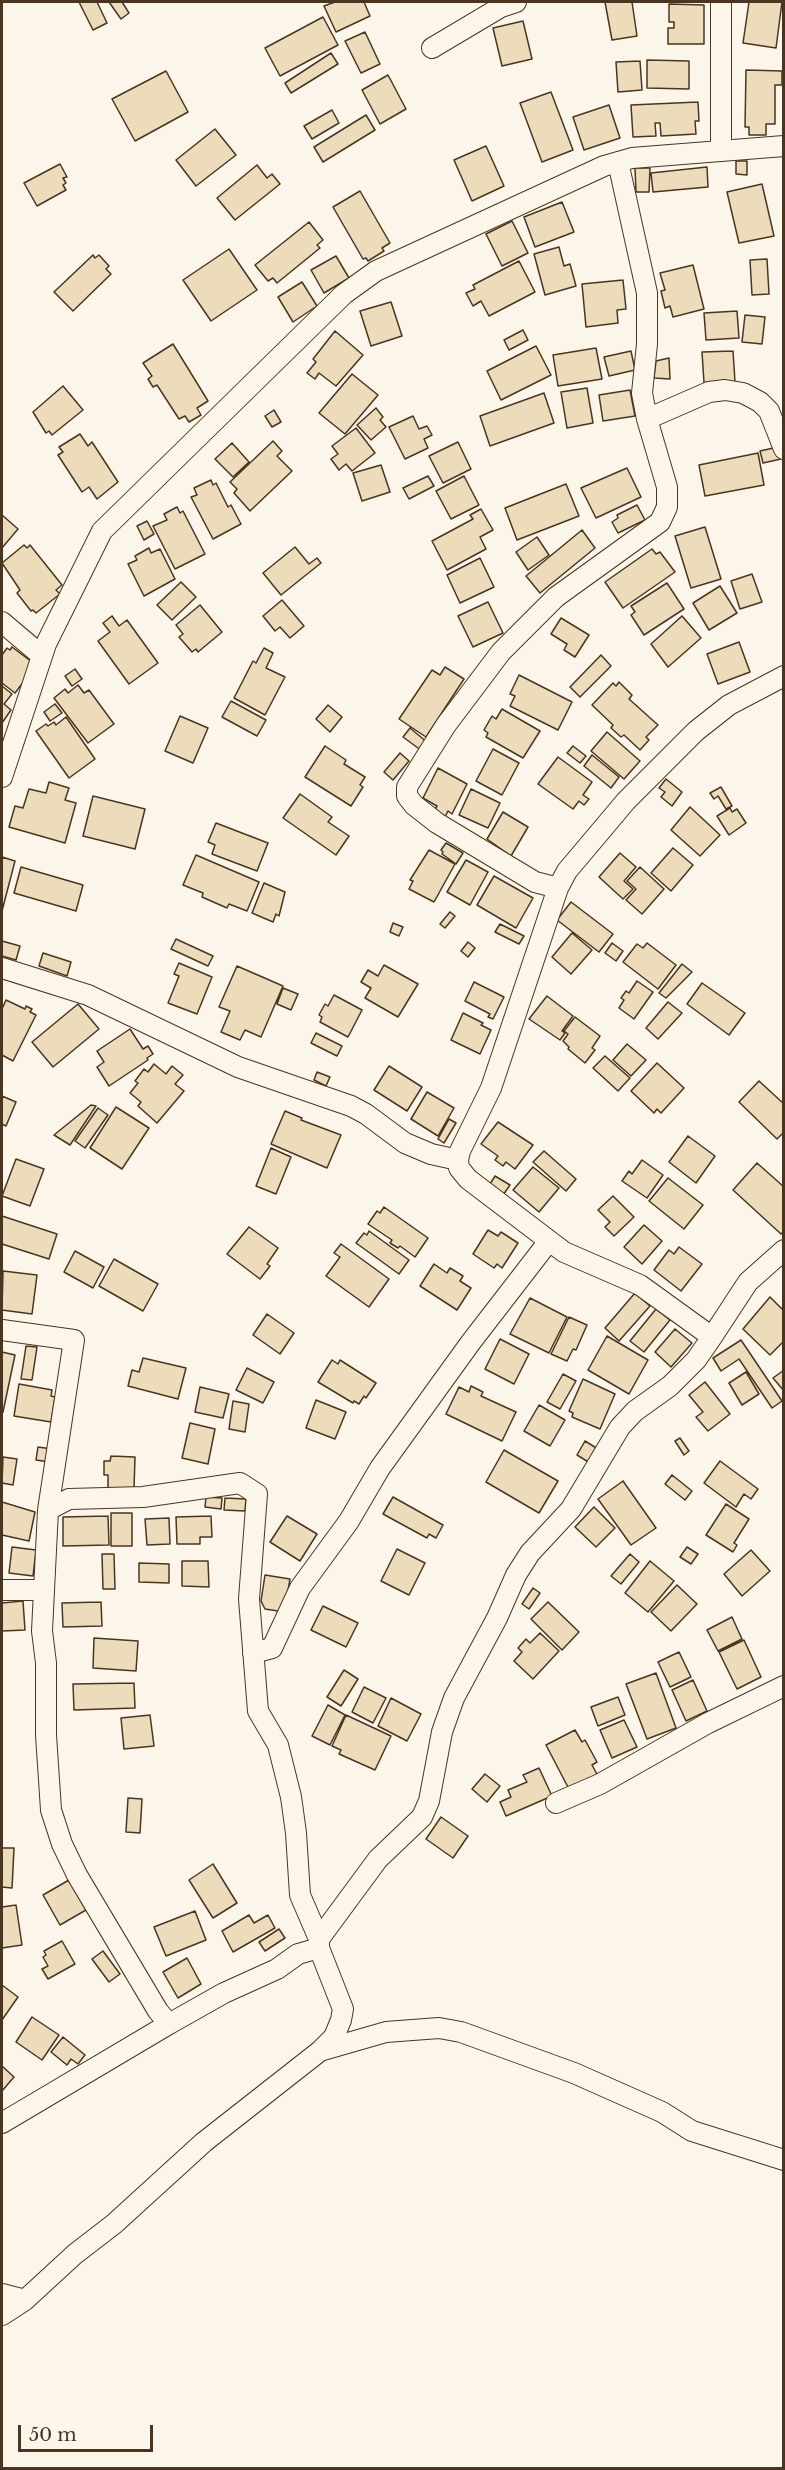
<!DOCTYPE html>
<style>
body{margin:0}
#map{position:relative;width:785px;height:2470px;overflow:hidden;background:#fbf6e9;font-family:"Libre Baskerville",serif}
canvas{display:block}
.frame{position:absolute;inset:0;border:3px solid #4a3520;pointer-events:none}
.scale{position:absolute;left:18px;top:2425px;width:135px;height:27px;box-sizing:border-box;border:3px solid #4a3520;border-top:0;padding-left:8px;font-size:18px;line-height:21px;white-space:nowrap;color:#4a3520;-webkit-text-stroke:4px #fbf6e9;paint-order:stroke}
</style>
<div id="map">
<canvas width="785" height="2470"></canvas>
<div class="frame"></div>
<div class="scale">50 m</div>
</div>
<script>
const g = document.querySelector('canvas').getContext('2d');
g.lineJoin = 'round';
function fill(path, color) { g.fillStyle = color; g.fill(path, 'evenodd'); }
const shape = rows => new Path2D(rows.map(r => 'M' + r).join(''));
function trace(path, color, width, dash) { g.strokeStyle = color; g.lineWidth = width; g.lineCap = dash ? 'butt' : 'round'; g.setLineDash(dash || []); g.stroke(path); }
const building = shape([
 [79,2,97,2,107,23,93,30,79,2],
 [109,2,122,2,129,13,121,19,109,2],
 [335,2,364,2,370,16,336,32,324,6,335,2],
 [605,2,632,2,637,36,612,40,605,2],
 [749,2,782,2,776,48,743,43,749,2],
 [669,4,704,5,704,44,668,44,668,28,674,28,674,22,669,22,669,4],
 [323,17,338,45,280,76,265,48,323,17],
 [523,21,532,59,502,66,493,28,523,21],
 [365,32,380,64,361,73,345,41,365,32],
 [331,53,338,64,291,93,285,83,331,53],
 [647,60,689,61,689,89,647,88,647,60],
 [640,61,642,90,618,92,616,62,640,61],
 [746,70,782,71,782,85,775,85,775,124,766,124,766,135,749,135,749,127,745,127,746,70],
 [166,71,188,112,135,141,112,99,166,71],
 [388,75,406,109,380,124,362,90,388,75],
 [551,92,573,150,542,162,520,103,551,92],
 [698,102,699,121,695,121,696,134,661,136,660,123,655,123,656,136,633,137,631,105,698,102],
 [609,105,620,138,584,150,573,117,609,105],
 [332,110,339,123,312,139,304,126,332,110],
 [366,115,375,130,323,162,314,147,366,115],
 [215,129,236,155,196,186,176,160,215,129],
 [486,146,504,186,472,201,454,160,486,146],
 [736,161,747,161,747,175,736,174,736,161],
 [60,164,67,177,63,178,66,183,63,185,66,190,37,206,24,183,60,164],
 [257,165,267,178,272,174,280,184,235,220,217,198,257,165],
 [707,167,708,187,653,192,651,173,707,167],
 [635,168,650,168,649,192,636,192,635,168],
 [762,184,774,236,739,243,727,192,762,184],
 [360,191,390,243,382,248,384,251,368,261,366,258,363,259,333,207,360,191],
 [562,202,574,232,535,247,524,217,562,202],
 [512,221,528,253,502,266,486,234,512,221],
 [309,222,323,240,317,245,320,248,277,283,273,278,268,281,255,265,309,222],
 [559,247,564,266,570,264,576,286,545,295,534,254,559,247],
 [229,249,257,290,211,321,183,280,229,249],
 [93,255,95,258,99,255,109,266,106,269,111,274,73,311,54,292,93,255],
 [336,256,349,278,324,293,311,270,336,256],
 [767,259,769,294,752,295,750,260,767,259],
 [519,261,535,292,489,316,481,301,473,306,466,293,475,289,473,285,519,261],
 [693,265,704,309,673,317,670,306,665,308,661,291,665,290,660,273,693,265],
 [623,280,626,309,617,310,618,323,586,327,582,284,623,280],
 [302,282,317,306,293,322,278,297,302,282],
 [391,302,402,336,371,346,360,311,391,302],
 [737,311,739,338,706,340,704,313,737,311],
 [745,315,765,317,762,344,742,342,745,315],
 [523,330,528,340,509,350,504,340,523,330],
 [335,331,363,355,336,386,319,373,315,379,307,373,316,362,313,359,335,331],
 [173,344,208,401,197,408,201,415,189,422,185,416,179,419,157,385,153,387,148,379,152,376,143,363,173,344],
 [536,346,551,375,501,400,487,371,536,346],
 [596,348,602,379,558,386,553,355,596,348],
 [631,351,635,370,609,376,604,357,631,351],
 [733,351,735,382,704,383,702,352,733,351],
 [669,358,670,379,654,378,656,361,669,358],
 [352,374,378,395,345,434,319,413,352,374],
 [63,386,83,410,52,435,49,431,46,433,33,412,63,386],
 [587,388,593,423,567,428,561,392,587,388],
 [630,390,635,416,603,421,599,395,630,390],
 [544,393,554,423,490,446,480,416,544,393],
 [376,408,383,417,380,420,386,427,371,440,357,425,376,408],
 [274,410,281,422,272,427,265,416,274,410],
 [413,416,419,429,427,426,432,435,424,439,428,448,405,459,389,427,413,416],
 [356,428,375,453,352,471,346,464,339,470,331,459,338,454,332,446,356,428],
 [80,434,88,446,92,442,118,482,97,499,89,487,82,492,58,455,63,452,59,447,80,434],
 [273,441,282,451,277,456,292,471,250,511,234,493,237,489,230,482,273,441],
 [458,442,471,469,443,483,429,456,458,442],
 [232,443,249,462,233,477,215,459,232,443],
 [778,447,781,459,763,463,760,451,778,447],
 [758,453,764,485,705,496,699,465,758,453],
 [381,465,390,492,362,501,353,473,381,465],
 [627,468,641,497,596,518,581,488,627,468],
 [428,476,434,486,409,499,403,488,428,476],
 [464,476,479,505,451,519,436,491,464,476],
 [211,480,213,485,216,483,228,507,231,505,241,524,213,539,191,497,197,495,194,488,211,480],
 [566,484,579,516,517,540,505,508,566,484],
 [637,505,645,520,618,533,612,522,618,518,617,515,637,505],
 [177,507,180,513,183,511,205,554,175,569,153,526,167,520,164,514,177,507],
 [481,509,493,530,480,537,486,549,447,570,432,541,473,519,470,515,481,509],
 [2,515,18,529,2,548,2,515],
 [147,521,154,534,144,540,137,526,147,521],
 [705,527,721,579,691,588,675,536,705,527],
 [582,530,595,548,540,593,526,576,582,530],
 [537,537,549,555,528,570,516,552,537,537],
 [24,545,27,548,30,545,62,585,56,590,60,594,36,613,33,610,31,611,17,593,20,590,2,563,24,545],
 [295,547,309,564,317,558,321,563,281,595,263,573,295,547],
 [149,548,151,553,160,549,175,579,144,596,128,564,137,560,135,556,149,548],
 [652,549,656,554,660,552,675,572,623,608,605,582,652,549],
 [480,558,494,587,460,603,447,575,480,558],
 [752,574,762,602,740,609,731,581,752,574],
 [181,582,196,597,172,620,157,605,181,582],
 [667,583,684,609,644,635,631,615,635,612,631,606,667,583],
 [720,586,737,613,709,630,693,603,720,586],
 [282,600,304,626,290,638,280,627,275,631,263,616,282,600],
 [488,602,503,633,473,647,458,616,488,602],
 [200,605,222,632,198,652,196,649,192,652,179,637,183,634,176,625,200,605],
 [112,616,119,626,127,620,158,663,129,684,98,641,110,632,103,623,112,616],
 [682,616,701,638,668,667,651,644,682,616],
 [561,618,589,635,575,657,564,650,567,644,551,634,561,618],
 [739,642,750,672,718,684,707,654,739,642],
 [12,647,32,662,34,668,15,693,2,683,2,655,7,648,10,650,12,647],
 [264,648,273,653,266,668,285,677,265,715,234,698,253,661,256,663,264,648],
 [601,655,611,666,580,697,570,687,601,655],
 [445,667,464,679,426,737,399,719,432,670,440,675,445,667],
 [75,669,82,679,72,686,65,676,75,669],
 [519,675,572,702,558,730,510,706,515,696,510,694,519,675],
 [619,682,632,695,629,699,658,725,646,737,649,740,640,750,624,735,621,737,611,728,613,725,592,705,613,683,616,686,619,682],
 [78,685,84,693,89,690,114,724,88,743,54,698,65,689,68,693,78,685],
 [2,686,12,694,4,704,11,710,2,723,2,686],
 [231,701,266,720,257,736,222,717,231,701],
 [55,704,62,713,50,721,44,712,55,704],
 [328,705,342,717,330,732,316,719,328,705],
 [502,709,540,731,523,758,486,737,488,733,484,730,492,716,496,719,502,709],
 [180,716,208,728,193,763,165,751,180,716],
 [66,717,95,759,69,778,36,731,46,724,48,726,54,722,56,725,66,717],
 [410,728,428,743,422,751,403,737,410,728],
 [607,732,640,761,624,779,591,751,607,732],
 [325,746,346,760,344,764,365,777,360,785,363,787,351,806,305,777,325,746],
 [573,746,586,756,580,763,567,753,573,746],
 [493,749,519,763,502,795,476,781,493,749],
 [400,753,409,761,393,780,384,772,400,753],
 [592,755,619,777,611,788,584,766,592,755],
 [558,757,592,782,583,795,589,799,584,805,579,801,573,809,538,784,558,757],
 [438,768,467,784,452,814,448,811,445,817,434,811,437,806,423,798,438,768],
 [666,779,682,792,672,806,661,797,665,792,659,788,666,779],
 [49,782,69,788,65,800,76,803,65,843,9,827,15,806,23,808,29,789,46,793,49,782],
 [721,787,732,806,726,809,718,796,714,799,710,793,721,787],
 [471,789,500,803,488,828,459,815,471,789],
 [300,794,332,817,328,822,349,836,336,855,283,818,300,794],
 [93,796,145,809,135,849,83,836,93,796],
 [690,807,720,835,700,856,671,830,690,807],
 [730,808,732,812,737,809,746,823,729,835,717,816,730,808],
 [503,812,528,827,511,856,487,839,503,812],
 [216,823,268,843,257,871,212,854,215,845,208,842,216,823],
 [446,843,463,853,456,864,442,854,443,852,441,850,446,843],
 [673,848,693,865,671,891,651,873,673,848],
 [429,850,455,864,434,902,409,889,413,881,410,880,429,850],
 [620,853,636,867,624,881,633,889,623,899,599,877,620,853],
 [196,855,259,882,247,911,229,904,227,908,202,897,203,893,183,885,196,855],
 [2,857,15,861,2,911,2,857],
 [466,860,488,872,470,905,447,892,466,860],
 [21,867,83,885,76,911,14,893,21,867],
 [640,867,664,889,642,914,626,900,636,889,627,881,640,867],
 [494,876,533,898,516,928,477,905,494,876],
 [264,883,285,892,279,916,276,914,273,922,252,913,264,883],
 [571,902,613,934,599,952,557,920,571,902],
 [450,912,455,916,445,928,440,924,450,912],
 [393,923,403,927,399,936,390,932,393,923],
 [500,924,524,936,519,944,495,932,500,924],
 [572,933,592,950,571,974,552,957,572,933],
 [176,939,213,956,208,966,171,949,176,939],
 [2,941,20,946,16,960,2,956,2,941],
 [468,942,475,948,468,957,461,951,468,942],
 [612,943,623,951,616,961,605,953,612,943],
 [647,943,676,965,658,989,623,962,637,944,643,948,647,943],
 [43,953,71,962,67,976,39,966,43,953],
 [179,963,212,977,197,1014,168,1003,179,976,174,974,179,963],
 [682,964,692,972,666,998,659,993,682,964],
 [384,965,418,984,398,1017,365,998,371,988,361,982,368,970,378,976,384,965],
 [237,966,283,986,261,1037,245,1030,240,1040,221,1032,230,1011,219,1007,237,966],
 [637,981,653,992,634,1019,619,1008,624,1000,621,998,626,991,629,993,637,981],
 [474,982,504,997,493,1019,488,1017,490,1014,465,1001,474,982],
 [702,983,745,1013,729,1035,687,1004,702,983],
 [283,988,298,994,291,1010,277,1004,283,988],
 [334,995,362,1010,348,1037,320,1022,322,1017,319,1015,325,1004,328,1006,334,995],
 [547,996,573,1016,562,1031,565,1033,560,1040,529,1019,547,996],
 [6,1000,25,1009,26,1006,32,1009,30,1012,36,1015,13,1061,2,1055,2,1009,6,1000],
 [668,1002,682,1013,658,1039,646,1028,668,1002],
 [78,1004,99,1029,53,1067,32,1042,78,1004],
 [463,1013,483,1023,481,1025,491,1030,480,1054,451,1040,463,1013],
 [575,1017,600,1036,592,1048,595,1050,585,1063,568,1049,569,1047,563,1041,568,1034,564,1031,575,1017],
 [130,1029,143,1049,148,1046,153,1054,147,1058,148,1060,109,1086,97,1067,104,1062,97,1051,130,1029],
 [316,1033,342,1046,337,1056,311,1043,316,1033],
 [627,1044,646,1060,631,1076,613,1060,627,1044],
 [605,1056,630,1078,618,1091,593,1068,605,1056],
 [657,1063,684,1088,661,1113,657,1109,654,1113,631,1091,657,1063],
 [154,1064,166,1074,172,1066,183,1075,175,1084,184,1091,157,1123,138,1106,141,1102,130,1093,138,1083,135,1081,144,1069,148,1072,154,1064],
 [389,1066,422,1087,407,1111,374,1090,389,1066],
 [317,1072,330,1077,326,1086,314,1080,317,1072],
 [759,1081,784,1104,784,1132,777,1139,739,1102,759,1081],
 [427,1092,454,1108,438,1136,411,1119,427,1092],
 [2,1096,16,1102,6,1126,2,1124,2,1096],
 [91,1105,96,1106,70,1145,54,1135,91,1105],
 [116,1107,149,1128,122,1169,90,1148,116,1107],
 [98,1108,108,1115,85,1148,75,1141,98,1108],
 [285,1111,302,1118,301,1120,341,1135,327,1168,271,1144,285,1111],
 [449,1119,456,1123,444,1143,438,1139,449,1119],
 [498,1122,533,1145,515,1169,506,1162,503,1166,495,1160,498,1156,481,1144,498,1122],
 [688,1136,715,1156,696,1183,669,1162,688,1136],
 [271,1148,291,1157,276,1194,256,1186,271,1148],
 [544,1151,576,1179,566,1191,533,1162,544,1151],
 [16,1159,44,1169,30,1206,2,1196,16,1159],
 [642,1160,663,1175,647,1198,622,1181,629,1171,632,1174,642,1160],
 [757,1163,784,1187,784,1231,781,1234,733,1190,757,1163],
 [533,1167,559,1188,539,1212,513,1190,533,1167],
 [495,1176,510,1185,501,1198,487,1189,495,1176],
 [668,1178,703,1205,684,1229,649,1201,668,1178],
 [613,1196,634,1217,614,1236,605,1227,610,1222,598,1210,613,1196],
 [384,1207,428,1238,415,1257,400,1246,398,1248,390,1243,392,1240,368,1224,377,1211,380,1213,384,1207],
 [2,1216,57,1234,49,1259,2,1244,2,1216],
 [644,1225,662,1241,642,1264,624,1247,644,1225],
 [249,1227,278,1248,267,1264,270,1266,260,1279,227,1254,249,1227],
 [488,1230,498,1236,501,1232,518,1243,502,1268,497,1264,494,1268,473,1254,488,1230],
 [369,1231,409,1260,399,1274,356,1243,364,1233,367,1235,369,1231],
 [341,1244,389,1279,369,1307,326,1276,340,1257,334,1253,341,1244],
 [679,1247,702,1264,681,1291,654,1270,669,1250,674,1254,679,1247],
 [75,1251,104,1267,93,1288,64,1272,75,1251],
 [114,1259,158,1284,143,1311,99,1286,114,1259],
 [434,1264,447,1273,450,1268,463,1276,460,1281,471,1288,457,1310,420,1286,434,1264],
 [3,1271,37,1275,32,1314,2,1310,3,1271],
 [635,1293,650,1306,619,1341,605,1328,635,1293],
 [770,1297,784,1311,784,1341,770,1355,743,1329,770,1297],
 [530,1298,567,1317,549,1353,510,1334,530,1298],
 [656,1309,670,1320,644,1352,630,1341,656,1309],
 [267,1314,294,1333,280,1354,253,1335,267,1314],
 [569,1317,587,1325,576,1350,573,1349,567,1361,551,1354,569,1317],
 [675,1329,692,1343,671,1367,655,1352,675,1329],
 [607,1336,648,1360,629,1394,588,1370,607,1336],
 [500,1339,529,1354,514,1384,485,1369,500,1339],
 [741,1340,782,1401,772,1408,739,1359,721,1371,713,1358,741,1340],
 [26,1346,37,1347,32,1380,21,1379,26,1346],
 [2,1352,15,1355,3,1412,2,1411,2,1352],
 [143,1358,186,1368,178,1399,128,1386,132,1370,139,1372,143,1358],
 [332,1360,338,1364,340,1360,376,1383,366,1398,364,1396,359,1404,354,1401,353,1403,318,1382,332,1360],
 [247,1368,274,1382,263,1403,236,1390,247,1368],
 [784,1370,784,1391,773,1378,784,1370],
 [746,1372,759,1394,742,1405,729,1383,746,1372],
 [563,1374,576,1381,560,1409,547,1402,563,1374],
 [583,1379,615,1394,600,1429,572,1417,573,1413,569,1411,583,1379],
 [705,1382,730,1414,708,1431,696,1417,703,1412,689,1395,705,1382],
 [19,1384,52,1390,51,1396,55,1397,51,1422,14,1416,19,1384],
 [471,1386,483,1392,481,1396,516,1412,502,1441,446,1414,459,1387,469,1392,471,1386],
 [200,1387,229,1394,223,1418,195,1412,200,1387],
 [316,1400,346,1412,335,1439,306,1428,316,1400],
 [233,1401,249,1404,245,1432,229,1429,233,1401],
 [539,1405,565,1420,550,1446,524,1431,539,1405],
 [190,1423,215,1429,208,1464,182,1458,190,1423],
 [680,1438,689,1451,684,1455,675,1441,680,1438],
 [585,1441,598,1449,590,1463,577,1455,585,1441],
 [38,1447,52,1449,50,1462,36,1460,38,1447],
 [504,1450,558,1481,539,1513,486,1482,504,1450],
 [111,1456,135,1457,134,1489,108,1488,108,1475,104,1475,104,1461,110,1461,111,1456],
 [3,1457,17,1459,13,1485,2,1483,3,1457],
 [720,1461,758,1489,751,1499,744,1494,736,1507,704,1483,720,1461],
 [672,1475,692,1491,685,1500,665,1484,672,1475],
 [623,1481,656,1528,631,1545,598,1499,623,1481],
 [206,1497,222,1498,221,1509,205,1507,206,1497],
 [393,1497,443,1525,436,1538,429,1534,427,1538,383,1514,393,1497],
 [225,1498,246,1499,245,1511,224,1510,225,1498],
 [2,1502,35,1512,29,1541,2,1535,2,1502],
 [726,1504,749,1519,734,1543,737,1545,733,1552,706,1535,726,1504],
 [594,1507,615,1528,596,1547,575,1527,594,1507],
 [111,1513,132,1513,132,1546,111,1546,111,1513],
 [108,1516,109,1545,63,1546,63,1517,108,1516],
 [211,1516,212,1537,200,1537,200,1544,177,1544,176,1517,211,1516],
 [287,1516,317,1534,300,1561,270,1542,287,1516],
 [169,1518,170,1544,147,1545,145,1519,169,1518],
 [12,1547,36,1550,33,1576,9,1573,12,1547],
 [687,1547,698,1554,691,1564,680,1557,687,1547],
 [397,1549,425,1563,409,1595,381,1581,397,1549],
 [751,1550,770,1571,742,1596,724,1574,751,1550],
 [102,1554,114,1554,115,1589,103,1589,102,1554],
 [630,1554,639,1562,621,1584,611,1576,630,1554],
 [182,1561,208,1561,209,1587,182,1586,182,1561],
 [650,1561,674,1581,648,1612,625,1593,650,1561],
 [139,1563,169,1564,169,1583,139,1582,139,1563],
 [265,1575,290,1579,285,1607,278,1611,265,1609,261,1601,265,1575],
 [677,1585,697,1604,671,1631,651,1612,677,1585],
 [533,1588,540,1593,529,1609,522,1604,533,1588],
 [23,1601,25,1630,2,1631,2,1603,23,1601],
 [101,1602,102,1626,63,1627,62,1603,101,1602],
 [548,1602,579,1632,562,1650,531,1619,548,1602],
 [323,1606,358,1623,346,1647,311,1630,323,1606],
 [732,1617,742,1639,718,1651,707,1630,732,1617],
 [540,1633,559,1651,533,1679,514,1661,522,1652,518,1648,526,1639,530,1643,540,1633],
 [94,1638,138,1641,136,1671,93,1668,94,1638],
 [744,1640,761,1677,737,1689,719,1652,744,1640],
 [679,1652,691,1677,670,1687,658,1662,679,1652],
 [344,1670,358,1679,341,1706,327,1697,344,1670],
 [656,1673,676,1728,647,1739,626,1684,656,1673],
 [693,1680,707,1711,686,1721,672,1690,693,1680],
 [134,1683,135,1708,74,1710,73,1684,134,1683],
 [364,1687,386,1698,373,1723,352,1712,364,1687],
 [618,1697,625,1715,598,1726,591,1707,618,1697],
 [391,1698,421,1714,407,1741,378,1726,391,1698],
 [328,1705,345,1715,330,1745,312,1736,328,1705],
 [150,1715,154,1746,124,1749,121,1718,150,1715],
 [346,1715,391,1736,375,1770,339,1754,341,1750,332,1746,346,1715],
 [624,1720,637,1747,612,1758,600,1730,624,1720],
 [575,1730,582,1742,585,1740,597,1762,592,1765,598,1776,570,1791,546,1745,575,1730],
 [539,1768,552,1796,506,1816,500,1802,511,1797,508,1790,527,1782,523,1775,539,1768],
 [485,1774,500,1786,487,1802,472,1789,485,1774],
 [128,1798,142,1799,140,1833,126,1832,128,1798],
 [441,1817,468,1836,453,1858,426,1839,441,1817],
 [2,1848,14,1848,12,1888,2,1887,2,1848],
 [213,1864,237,1903,213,1918,189,1880,213,1864],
 [69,1880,86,1910,60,1925,43,1895,69,1880],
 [16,1905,22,1945,2,1948,2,1907,16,1905],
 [195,1911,206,1940,166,1956,154,1927,195,1911],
 [249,1915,254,1923,268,1915,275,1928,233,1952,222,1931,249,1915],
 [279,1929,285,1938,265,1951,259,1942,279,1929],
 [62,1941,75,1964,48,1979,42,1969,48,1966,43,1957,46,1955,44,1951,62,1941],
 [103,1951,120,1974,109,1982,92,1959,103,1951],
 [187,1958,201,1984,178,1998,163,1972,187,1958],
 [2,1985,18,1997,2,2020,2,1985],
 [32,2017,59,2035,42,2060,16,2042,32,2017],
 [63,2037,85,2055,78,2064,71,2059,67,2065,51,2052,63,2037],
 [2,2066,14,2077,2,2091,2,2066]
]);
const minor = shape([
 [721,2,721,151],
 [432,48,501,7,516,2],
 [647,419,709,392,725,390,743,393,760,402,769,411,784,449],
 [2,622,42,656],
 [2,777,46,644,102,531,344,294,376,271,604,166,632,158,784,146],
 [558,888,535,882,437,823,414,805,407,796,407,787,446,725,501,652,556,597,660,522,667,507,667,487,647,419,642,393,647,344,647,293,618,162],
 [2,968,88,995,238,1067,351,1106,366,1114,405,1143,431,1154,458,1160],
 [2,1330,74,1340,48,1510,42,1631,46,1663,46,1735,51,1810,62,1844,77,1875,158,2011,169,2024,224,1993,277,1969,298,1954,319,1948],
 [712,1337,748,1282,784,1250],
 [48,1510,69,1499,143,1497,240,1483,257,1494,249,1599,258,1711,278,1745,291,1797,296,1833,300,1895,319,1939],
 [2,1590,43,1590],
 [253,1653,272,1648,300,1588,349,1521,380,1468,471,1342,549,1241],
 [556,1803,600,1784,708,1723,784,1686],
 [320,2051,386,2032,439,2028,461,2032,574,2073,662,2112,692,2131,784,2160],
 [2,2123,169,2024],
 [2,2294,25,2300],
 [2,2315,25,2300,75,2254,114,2224,204,2142,320,2051,334,2037,341,2020,343,2009,319,1948,319,1939,378,1859,422,1817,429,1801,442,1732,454,1698,497,1618,516,1575,530,1553,571,1509,620,1427,635,1411,670,1386,696,1360,712,1337,640,1285,564,1252,468,1179,459,1168,458,1160,460,1151,491,1088,558,888,567,871,626,801,696,731,729,705,784,676]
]);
fill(building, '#ecdcbc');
trace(building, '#4a3520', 1.5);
trace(minor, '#4a3520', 22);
trace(minor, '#fbf6e9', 20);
</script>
